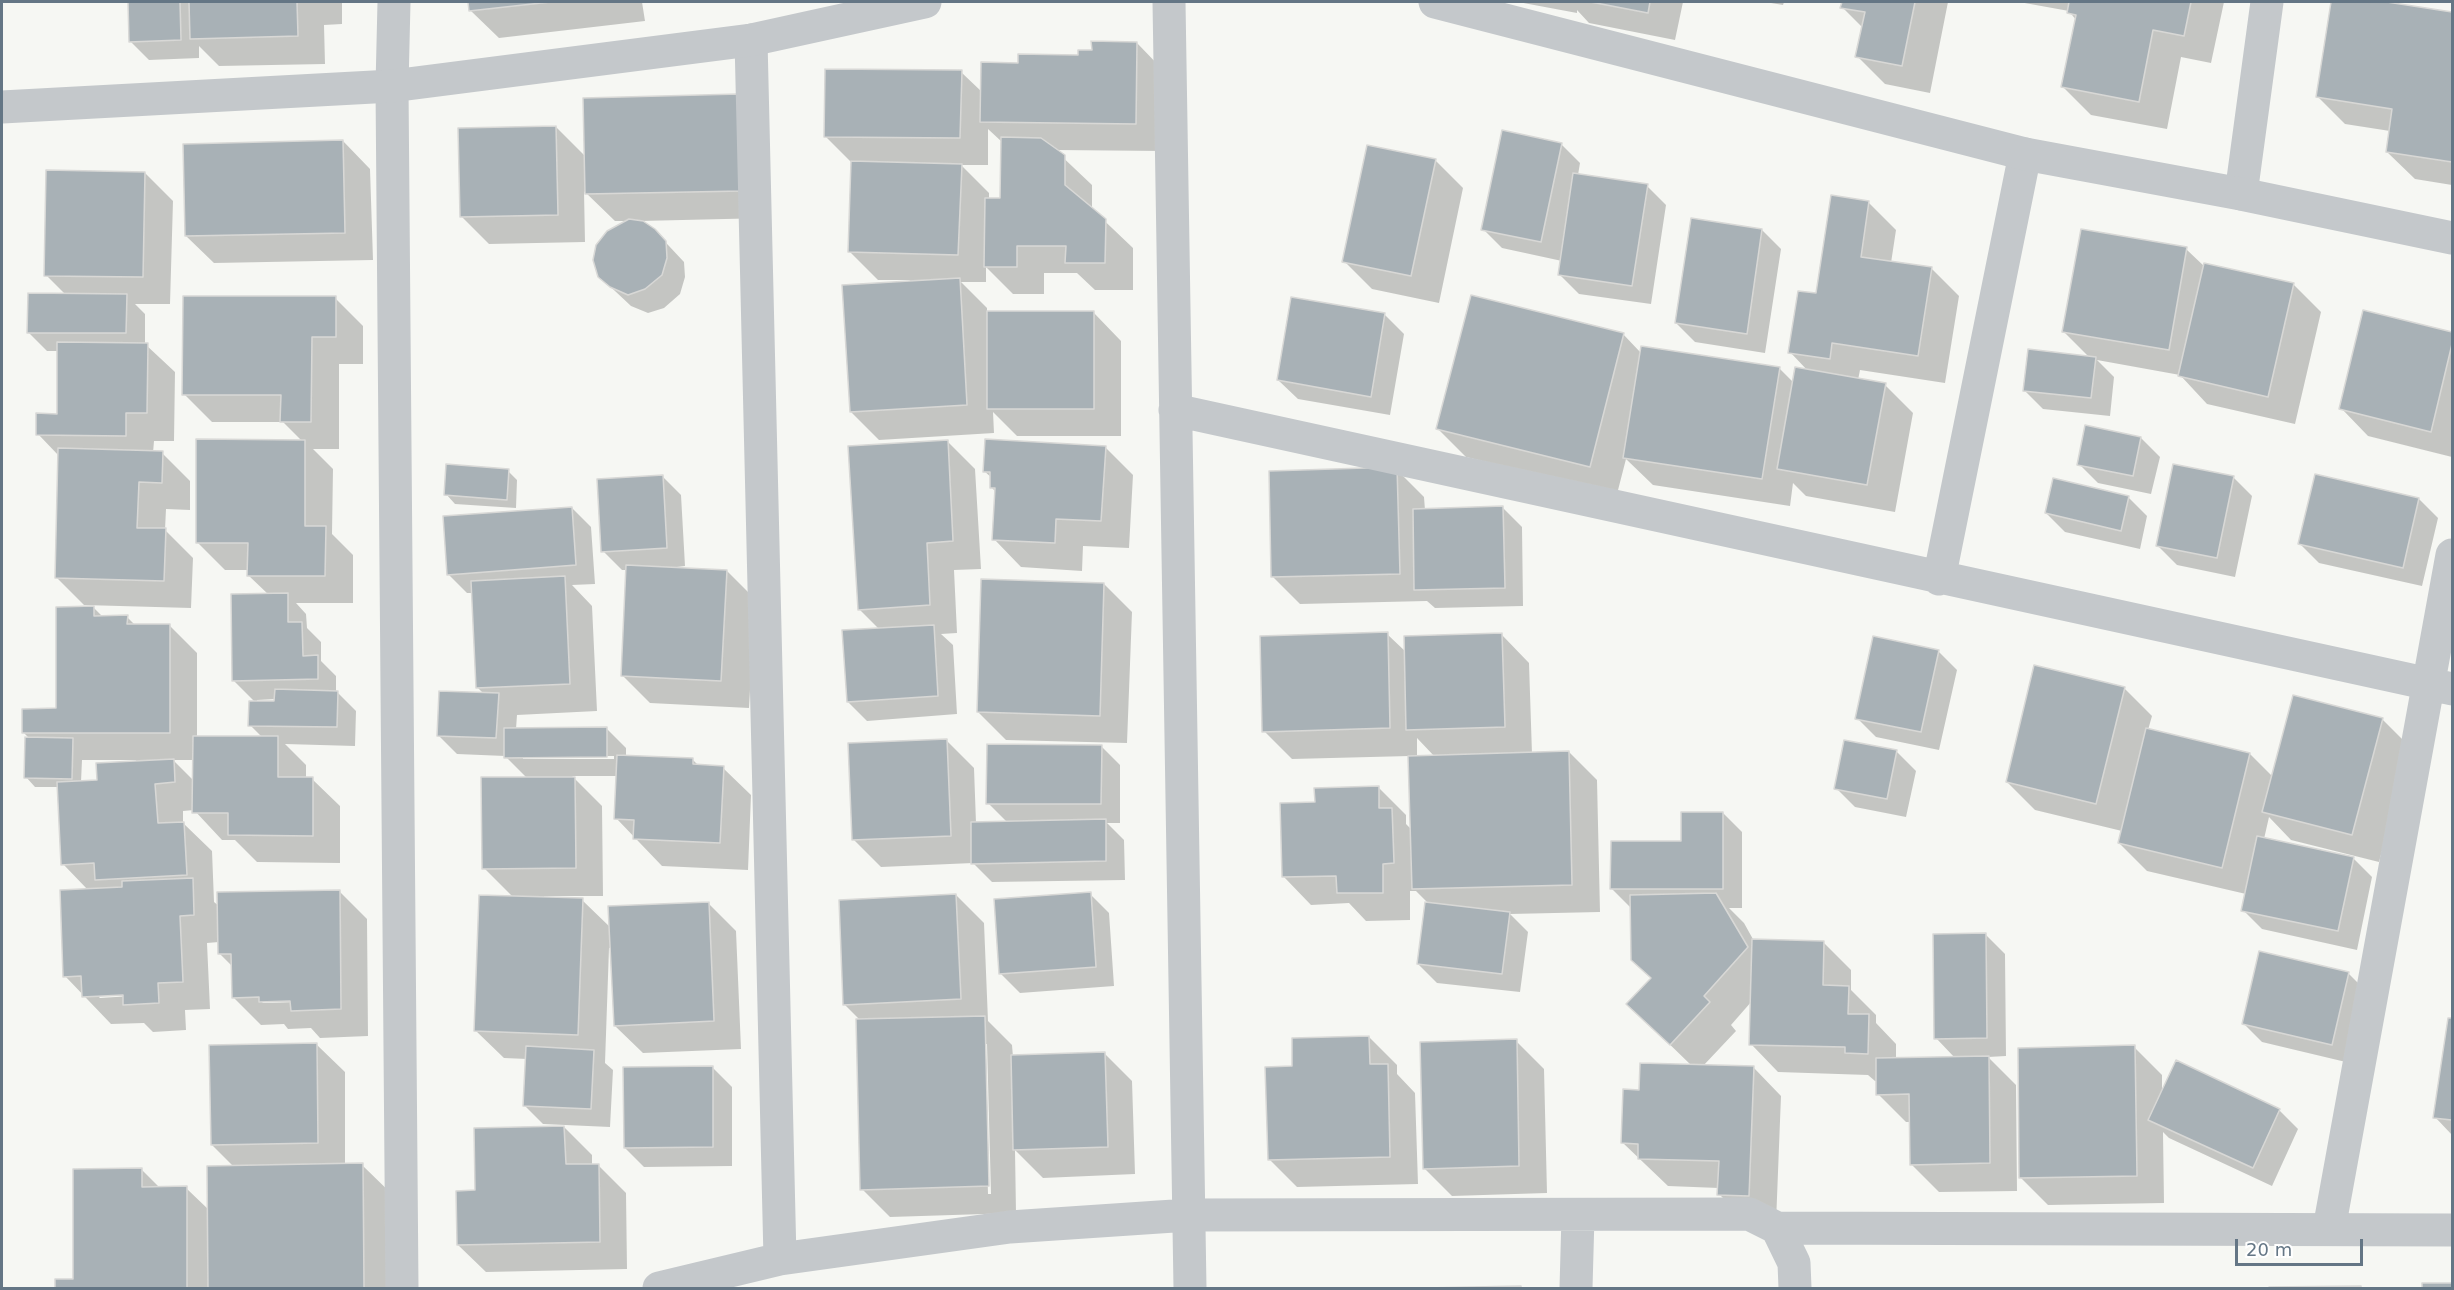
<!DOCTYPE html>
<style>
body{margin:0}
#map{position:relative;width:2454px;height:1290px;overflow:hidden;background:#f6f7f3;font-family:"DejaVu Sans",sans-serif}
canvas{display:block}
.frame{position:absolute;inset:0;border:3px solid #647685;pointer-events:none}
.scale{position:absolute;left:2235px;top:1239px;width:128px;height:27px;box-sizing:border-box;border:3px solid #647685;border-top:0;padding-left:8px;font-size:18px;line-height:21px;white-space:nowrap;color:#647685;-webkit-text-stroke:4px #fff;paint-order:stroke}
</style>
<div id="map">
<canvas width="2454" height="1290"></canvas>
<div class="frame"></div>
<div class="scale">20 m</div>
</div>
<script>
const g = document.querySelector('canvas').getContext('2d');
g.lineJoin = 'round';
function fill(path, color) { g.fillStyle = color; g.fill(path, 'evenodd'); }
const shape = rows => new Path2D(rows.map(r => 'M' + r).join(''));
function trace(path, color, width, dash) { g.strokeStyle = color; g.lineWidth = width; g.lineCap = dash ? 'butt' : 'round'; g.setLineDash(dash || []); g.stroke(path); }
const shadow = shape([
 [129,2,342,2,342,24,324,25,325,64,219,66,199,46,199,58,149,60,130,41],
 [470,2,642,2,645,21,499,38,471,11],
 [1518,2,1683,2,1675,40,1589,23,1577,10,1577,13],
 [1765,2,1784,2,1783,5],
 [1843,2,1948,2,1930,93,1885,84,1857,56,1863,28,1842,7],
 [2019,2,2224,2,2211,63,2181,57,2167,129,2091,115,2063,87,2076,20,2069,11],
 [2332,2,2377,2,2452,13,2452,185,2415,179,2387,152,2390,131,2345,124,2317,96],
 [1137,43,1164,71,1163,151,1055,150,1092,185,1092,209,1133,248,1133,290,1095,290,1077,273,1044,273,1044,294,1013,294,986,267,986,282,961,282,987,308,987,313,1094,313,1121,341,1121,436,1017,436,993,412,994,433,879,440,851,412,910,280,878,280,850,252,852,163,825,136,961,72,982,92,1020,64,1080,56,1093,51],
 [988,129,1002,142,1002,200,989,199,989,193,961,165,988,165],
 [739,96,768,218,640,221,654,230,684,262,685,277,680,294,664,308,648,313,631,306,599,276,629,221,615,221,584,191,585,242,489,244,461,216,556,127,586,157],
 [343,141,370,169,373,260,214,263,186,236],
 [1561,144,1580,163,1578,175,1647,186,1666,205,1651,304,1579,294,1560,275,1562,261,1502,248,1483,229],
 [1436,161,1463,188,1439,303,1372,289,1344,261],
 [145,173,173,201,170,304,135,304,145,314,145,344,175,372,174,441,154,441,153,453,162,453,190,481,190,510,166,509,165,530,193,558,191,608,84,605,56,577,59,456,38,434,58,415,59,351,47,351,28,332,66,295,46,275],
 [1868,202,1896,230,1891,263,1931,268,1959,296,1945,383,1860,370,1858,380,1885,385,1913,413,1895,512,1806,496,1793,483,1790,506,1653,485,1626,459,1617,494,1466,457,1438,429,1623,334,1641,353,1779,368,1794,383,1808,371,1790,352,1818,295],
 [1762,230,1781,249,1765,353,1695,342,1676,323],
 [2186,249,2205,267,2293,284,2321,312,2295,424,2207,404,2180,375,2097,360,2114,377,2110,416,2043,409,2024,390,2090,358,2064,332],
 [335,298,363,326,363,364,339,364,339,449,313,449,333,469,332,534,353,555,353,603,296,603,306,614,307,628,321,642,321,661,336,676,336,691,356,711,355,746,285,744,306,765,306,778,312,779,340,806,340,863,257,862,235,840,222,840,194,810,183,811,183,823,212,851,214,902,219,906,339,891,367,919,368,1036,320,1038,311,1028,288,1029,284,1024,261,1025,233,997,233,967,220,954,219,942,207,943,210,1009,185,1010,186,1030,153,1032,144,1023,111,1024,65,976,88,890,63,864,59,787,35,787,26,777,30,739,23,732,57,710,94,608,103,617,127,617,135,625,169,625,197,653,197,737,262,737,250,725,255,702,234,681,269,595,248,575,249,570,225,570,197,542,302,441,283,422,212,422,184,394],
 [276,699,276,703,257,702,257,700],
 [82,760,136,760,136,763,99,781,81,782],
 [173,760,194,760,194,781],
 [131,993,131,996,100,998,97,995],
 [298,999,298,1002,263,1003,260,1000],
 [2364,312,2452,334,2452,457,2368,436,2341,408],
 [1385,315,1404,334,1390,415,1298,399,1278,380],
 [2141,438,2160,457,2151,494,2098,483,2079,464],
 [947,441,975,469,981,569,954,570,957,633,941,634,953,645,957,714,867,721,848,702,880,630,859,609],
 [1105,447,1133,475,1129,548,1083,546,1082,571,1021,567,994,539,996,492,991,487,992,478,984,471],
 [1396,469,1424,497,1425,510,1503,508,1522,527,1523,606,1435,608,1427,601,1300,604,1272,576],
 [508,471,517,480,516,508,455,504,446,494],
 [662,476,681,495,685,566,677,567,677,569,727,571,755,599,749,708,650,703,622,675,628,570,622,570,603,551],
 [2233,477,2252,496,2235,577,2177,565,2158,546],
 [2128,497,2147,516,2140,549,2065,532,2046,513],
 [2419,499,2438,518,2422,586,2319,563,2300,544],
 [572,508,591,527,595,584,572,585,592,606,597,711,517,715,516,729,607,729,626,748,626,757,692,759,699,766,723,768,751,795,748,870,662,866,616,818,618,776,572,776,602,806,603,896,544,896,544,898,582,900,611,928,708,903,736,931,741,1049,643,1053,615,1026,612,948,609,948,605,1063,613,1070,610,1127,543,1124,524,1105,527,1059,504,1058,476,1031,513,897,484,868,527,778,505,756,457,754,438,735,484,694,477,687,473,593,467,593,448,574],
 [523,756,614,756,614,759,523,759],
 [1104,584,1132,612,1127,743,1006,740,978,712],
 [1387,634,1406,652,1502,635,1529,663,1532,754,1569,752,1597,780,1600,912,1510,914,1528,932,1520,992,1437,983,1418,964,1429,904,1416,891,1410,891,1410,920,1366,921,1349,903,1311,905,1284,877,1316,804,1378,787,1406,815,1406,824,1412,830,1410,756,1292,759,1264,731],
 [1417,738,1435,757,1417,757],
 [1938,651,1957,670,1939,750,1876,737,1857,718],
 [2124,688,2152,716,2148,730,2250,754,2273,777,2382,719,2410,747,2379,862,2291,840,2269,817,2264,839,2353,858,2372,877,2357,950,2262,929,2243,910,2246,894,2147,871,2119,843,2122,831,2035,810,2007,782],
 [946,740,974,768,976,823,1007,822,988,803,1101,746,1120,765,1120,823,1107,823,1124,840,1125,880,992,882,973,863,881,867,853,839],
 [1897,752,1916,771,1906,817,1855,807,1836,788],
 [1723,813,1742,832,1742,908,1729,908,1744,923,1754,941,1823,942,1851,970,1851,990,1876,1015,1876,1023,1896,1044,1896,1059,1955,1058,1936,1038,1986,935,2005,954,2006,1056,1988,1057,2016,1085,2017,1191,1939,1192,1911,1164,1910,1122,1906,1122,1878,1094,1878,1081,1875,1081,1868,1075,1778,1072,1751,1044,1752,1001,1731,1025,1736,1031,1703,1066,1754,1068,1781,1096,1776,1223,1747,1222,1719,1194,1719,1188,1668,1186,1623,1143,1640,1091,1692,1066,1628,1004,1652,979,1632,960,1631,908,1612,889,1682,843],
 [1090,894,1109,913,1114,986,1020,993,1001,974],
 [956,895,984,923,988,1021,1012,1045,1013,1057,1104,1053,1132,1081,1135,1174,1043,1178,1015,1150,1016,1213,890,1217,862,1189,861,1021,844,1004],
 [984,1044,987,1044,991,1194,988,1194],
 [2348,973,2367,992,2350,1063,2262,1042,2243,1023],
 [2449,1019,2452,1020,2452,1135,2435,1117],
 [1369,1037,1397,1065,1397,1074,1415,1093,1418,1184,1297,1187,1269,1159,1294,1068],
 [1516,1041,1544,1069,1547,1193,1452,1196,1424,1168],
 [317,1045,345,1072,345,1165,362,1165,398,1200,399,1288,56,1288,56,1281,74,1280,141,1169,160,1188,186,1188,209,1210,234,1167,212,1145],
 [2134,1047,2162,1075,2162,1093,2279,1110,2298,1129,2272,1186,2169,1138,2163,1132,2164,1203,2048,1205,2020,1177],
 [713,1068,732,1087,732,1166,644,1167,625,1148],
 [563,1126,592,1155,592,1165,598,1165,626,1193,627,1269,486,1272,458,1245,477,1191]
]);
const building = shape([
 [128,2,180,2,181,40,129,42,128,2],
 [189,2,297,2,298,36,190,39,189,2],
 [468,2,550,2,469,11,468,2],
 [1591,2,1650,2,1648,13,1591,2],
 [1842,2,1915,2,1902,66,1855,57,1865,12,1840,8,1842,2],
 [2069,2,2191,2,2184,36,2153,30,2139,102,2061,87,2076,15,2067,13,2069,2],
 [2331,2,2387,2,2452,12,2452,162,2386,152,2392,109,2316,97,2331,2],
 [1091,41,1137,42,1136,124,980,122,981,62,1018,63,1018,54,1078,55,1078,50,1092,50,1091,41],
 [825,69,962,70,960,138,824,137,825,69],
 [739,94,741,191,585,194,583,98,739,94],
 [556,126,558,215,460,217,458,128,556,126],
 [1502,130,1562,143,1541,242,1481,230,1502,130],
 [1001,137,1041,138,1065,155,1065,185,1106,219,1105,263,1065,263,1066,246,1017,246,1017,267,984,267,985,198,1000,198,1001,137],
 [343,140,345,233,185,236,183,144,343,140],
 [1367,145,1436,159,1411,276,1342,262,1367,145],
 [851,161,962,164,958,255,848,252,851,161],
 [46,170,145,172,143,277,44,276,46,170],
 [1573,173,1648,184,1632,286,1558,275,1573,173],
 [1831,195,1869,201,1861,257,1932,267,1918,356,1832,343,1830,359,1788,353,1798,291,1816,293,1831,195],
 [1691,218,1762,229,1747,334,1675,323,1691,218],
 [629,219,643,221,655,229,666,241,667,258,662,275,645,289,628,295,610,287,598,277,593,260,596,245,607,231,629,219],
 [2081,229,2187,247,2169,350,2062,332,2081,229],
 [2204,263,2294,283,2268,397,2178,376,2204,263],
 [960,278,967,405,850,412,842,285,960,278],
 [28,293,127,294,126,333,27,333,28,293],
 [1471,295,1624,333,1590,467,1436,429,1471,295],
 [183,296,336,296,336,337,312,337,311,422,280,422,281,395,182,395,183,296],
 [1291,297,1385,313,1371,397,1277,380,1291,297],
 [2363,310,2452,332,2452,344,2431,432,2339,409,2363,310],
 [987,311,1094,311,1094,409,987,409,987,311],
 [57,342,148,343,147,413,126,413,126,436,36,435,36,413,57,414,57,342],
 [1641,346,1780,367,1762,479,1623,458,1641,346],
 [2028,349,2096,357,2091,398,2023,391,2028,349],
 [1795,367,1886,383,1867,485,1777,469,1795,367],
 [2085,425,2141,437,2133,476,2077,465,2085,425],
 [196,439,305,440,305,526,326,526,325,576,247,576,248,543,196,543,196,439],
 [985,439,1106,446,1101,521,1056,519,1055,543,992,540,995,488,990,488,990,472,983,472,985,439],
 [948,440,953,541,927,543,930,605,858,610,848,446,948,440],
 [58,448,163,451,162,483,139,482,137,528,166,528,164,581,55,578,58,448],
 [446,464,509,469,507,500,444,495,446,464],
 [2173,464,2234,476,2217,558,2156,546,2173,464],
 [1397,467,1400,574,1271,577,1269,471,1397,467],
 [2315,474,2419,498,2403,568,2298,544,2315,474],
 [663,475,667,548,601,552,597,479,663,475],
 [2053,478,2129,496,2121,531,2045,513,2053,478],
 [1503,506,1505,588,1414,590,1413,509,1503,506],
 [572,507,576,565,447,575,443,516,572,507],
 [626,565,727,570,721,681,621,676,626,565],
 [565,576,570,684,476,688,471,581,565,576],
 [981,579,1104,583,1100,716,977,712,981,579],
 [288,593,288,622,302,622,303,656,318,655,318,679,232,681,231,594,288,593],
 [94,606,94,616,128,615,127,624,170,624,170,733,22,733,22,709,56,708,56,607,94,606],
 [934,625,938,696,847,702,842,630,934,625],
 [1388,632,1390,728,1262,732,1260,636,1388,632],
 [1502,633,1505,727,1406,730,1404,636,1502,633],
 [1873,636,1939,650,1921,732,1855,719,1873,636],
 [2034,665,2125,687,2096,804,2006,782,2034,665],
 [275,689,338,691,337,727,248,726,249,701,274,701,275,689],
 [439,691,499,693,496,738,437,736,439,691],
 [2293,695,2383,718,2352,835,2262,812,2293,695],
 [607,727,607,757,504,758,504,728,607,727],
 [2146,728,2250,753,2222,868,2118,843,2146,728],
 [193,736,278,736,278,777,313,777,313,836,228,835,228,813,192,813,193,736],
 [25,737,73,738,72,779,24,778,25,737],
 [947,739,951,836,852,840,848,743,947,739],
 [1844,740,1897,750,1887,799,1834,789,1844,740],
 [987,744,1102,745,1101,804,986,804,987,744],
 [1569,751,1572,885,1412,889,1408,756,1569,751],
 [617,755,693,758,693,764,724,766,720,843,633,839,634,820,614,819,617,755],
 [174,759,175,782,155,784,158,823,184,822,187,875,95,880,94,863,61,865,57,782,97,780,96,763,174,759],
 [481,777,575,777,576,868,482,869,481,777],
 [1379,786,1379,808,1392,808,1394,863,1383,864,1383,893,1337,893,1336,876,1282,877,1280,803,1315,802,1314,788,1379,786],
 [1681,812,1723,812,1723,889,1610,889,1611,841,1681,841,1681,812],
 [1106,819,1106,861,971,864,971,822,1106,819],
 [2257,836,2354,857,2338,931,2241,911,2257,836],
 [193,878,194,915,180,916,183,982,158,983,159,1003,123,1005,123,995,82,997,81,976,63,977,60,890,122,887,122,881,193,878],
 [340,890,341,1009,291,1011,290,1001,259,1002,259,997,232,998,231,954,218,954,217,892,340,890],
 [1091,892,1096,967,999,974,994,899,1091,892],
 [1716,893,1748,947,1704,996,1710,1002,1670,1045,1626,1004,1651,978,1631,960,1630,895,1716,893],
 [956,894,961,999,843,1005,839,900,956,894],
 [479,895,583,898,578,1035,474,1031,479,895],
 [709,902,714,1021,614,1026,608,906,709,902],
 [1425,902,1510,912,1502,974,1417,964,1425,902],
 [1986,933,1987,1038,1934,1039,1933,934,1986,933],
 [1752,939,1824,941,1823,985,1849,986,1848,1014,1869,1014,1868,1054,1845,1053,1845,1047,1749,1045,1752,939],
 [2259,951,2349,972,2332,1045,2242,1024,2259,951],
 [985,1016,989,1186,860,1190,856,1019,985,1016],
 [2448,1018,2452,1018,2452,1120,2433,1118,2448,1018],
 [1369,1036,1370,1064,1388,1064,1390,1157,1268,1160,1265,1067,1292,1066,1292,1038,1369,1036],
 [1517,1039,1519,1166,1423,1169,1420,1042,1517,1039],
 [317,1043,318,1143,211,1145,209,1045,317,1043],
 [2135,1045,2137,1176,2019,1178,2018,1048,2135,1045],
 [526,1046,594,1050,591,1109,523,1106,526,1046],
 [1105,1052,1108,1147,1013,1150,1011,1055,1105,1052],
 [1989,1056,1990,1163,1910,1165,1909,1094,1876,1095,1876,1058,1989,1056],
 [2176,1060,2280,1109,2253,1168,2148,1120,2176,1060],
 [1640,1063,1754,1066,1749,1196,1717,1195,1719,1161,1638,1159,1638,1144,1621,1143,1623,1089,1639,1090,1640,1063],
 [713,1066,713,1147,624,1148,623,1067,713,1066],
 [564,1126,566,1164,599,1164,600,1242,457,1245,456,1191,475,1190,474,1128,564,1126],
 [363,1163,364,1288,208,1288,207,1166,363,1163],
 [142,1168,142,1187,187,1186,187,1288,55,1288,55,1279,73,1279,73,1169,142,1168],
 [2422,1283,2452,1283,2452,1288,2422,1288,2422,1283],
 [1521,1286,1521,1288,1425,1288,1521,1286],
 [2361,1286,2361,1288,2269,1288,2269,1287,2361,1286]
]);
const minor = shape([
 [394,2,392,86,402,1288],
 [1169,2,1190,1288],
 [751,40,780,1259],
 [2241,194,2267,2],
 [1175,410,2452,689],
 [1939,579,2025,154],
 [1777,1228,1794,1263,1795,1288],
 [2329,1229,2452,555],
 [659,1288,780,1259,1010,1227,1189,1215,1749,1214,1777,1228,2452,1230],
 [1576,1288,1578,1216]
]);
const tertiary = shape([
 [1435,2,2025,154,2241,194,2452,238],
 [2,107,392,86,751,40,925,2]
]);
fill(shadow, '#0003');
fill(building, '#a8b1b6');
trace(building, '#d8d8d6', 1.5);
trace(minor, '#c4c8cb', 33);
trace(tertiary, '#c4c8cb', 33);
</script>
